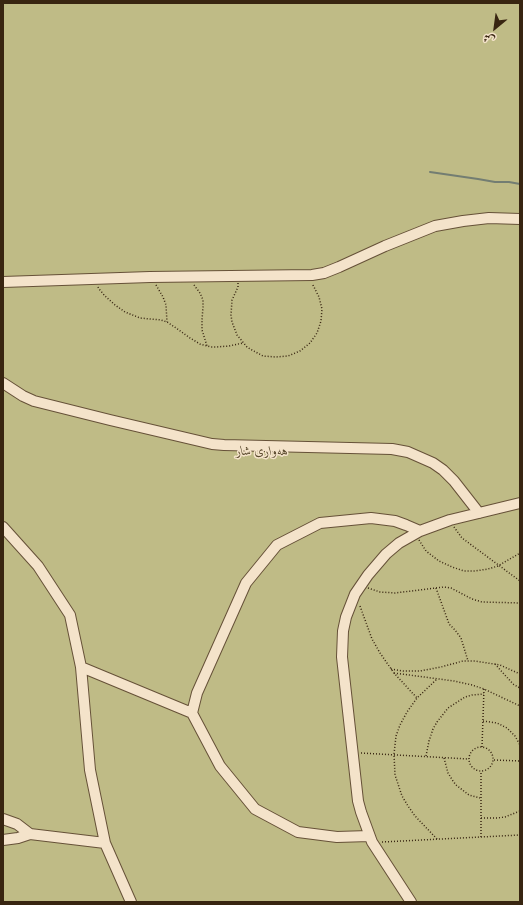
<!DOCTYPE html>
<meta charset="utf-8">
<style>
body{margin:0}
#map{position:relative;width:523px;height:905px;overflow:hidden;background:#eed4ae;font-family:"IM FELL Double Pica",Amiri,serif}
canvas{display:block}
.frame{position:absolute;inset:0;border:4px solid #382511;pointer-events:none}
.north{position:absolute;left:475px;top:8px;width:40px;height:40px;-webkit-text-stroke:3px #f4e3ca;paint-order:stroke;rotate:209deg;font-size:11px;font-weight:700;line-height:16px;text-align:center;color:#382511}
.north::after{content:'';display:block;margin:auto;width:14px;height:18px;background:#382511;clip-path:polygon(50% 0,100% 100%,50% 72%,0 100%)}
</style>
<div id="map">
<canvas width="523" height="905"></canvas>
<div class="frame"></div>
<div class="north">ش</div>
</div>
<script>
const g = document.querySelector('canvas').getContext('2d');
g.lineJoin = 'round';
function fill(path, color) { g.fillStyle = color; g.fill(path, 'evenodd'); }
const shape = rows => new Path2D(rows.map(r => 'M' + r).join(''));
function trace(path, color, width, dash) { g.strokeStyle = color; g.lineWidth = width; g.lineCap = dash ? 'butt' : 'round'; g.setLineDash(dash || []); g.stroke(path); }
function label(font, color, halo, rows, align = 'center') {
  g.font = font + ' "IM FELL Double Pica",Amiri,serif'; g.lineWidth = 3; g.setLineDash([]); g.textBaseline = 'middle'; g.strokeStyle = halo; g.fillStyle = color; for (const [text, x, y, turn = 0] of rows) {
    g.save(); g.translate(x, y); g.rotate((+turn || 0) * Math.PI / 180); g.textAlign = isNaN(turn) ? turn : align; if (halo) g.strokeText(text, 0, 0); g.fillText(text, 0, 0); g.restore();
  }
}
const green = shape([
 [3,3,520,3,520,902,3,902]
]);
const stream = shape([
 [430,172,478,179,495,182,509,182,520,184]
]);
const path = shape([
 [238,283,238,287,232,300,231,315,232,322,237,335,247,347,252,350,263,356,276,357,288,356,300,351,310,343,317,333,321,321,322,309,319,297,313,285,313,283],
 [156,285,163,297,166,305,167,322],
 [194,285,200,293,203,300,203,307,202,320,202,330,207,346],
 [98,287,99,289,105,296,115,305,125,312,140,318,161,320,167,322,176,328,190,338,200,344,211,347,216,347,229,346,243,343],
 [454,527,462,538,520,581],
 [419,540,426,551,439,561,452,567,464,571,475,571,488,569,498,566,520,553],
 [368,588,380,592,395,593,444,587,451,588,472,599,482,602,520,603],
 [436,588,448,621,449,624,455,630,461,638,468,661],
 [360,606,372,639,380,653,394,673,417,698],
 [495,664,513,684,520,688],
 [391,669,403,671,420,671,441,667,463,661,475,661,500,665,520,674],
 [394,673,454,681,472,685,484,689,520,706],
 [483,721,497,723,507,728,515,736,520,745],
 [482,747,484,689],
 '469 759a12 12 0 1 1 24 0a12 12 0 1 1-24 0Z',
 [361,753,469,759],
 [426,756,429,741,433,729,437,722,448,708,465,697,472,695,484,694],
 [444,758,448,773,453,781,456,785,469,795,480,798],
 [494,760,520,761],
 [481,818,497,818,505,817,520,811],
 [481,837,481,771],
 [437,839,415,816,408,806,402,796,395,775,394,754,396,736,400,725,407,712,417,698,437,679],
 [382,842,520,835]
]);
const minor = shape([
 [3,282,150,277,312,275,324,273,339,267,385,246,435,226,463,221,489,218,520,219],
 [3,383,23,396,34,401,110,420,212,444,224,445,392,449,408,452,433,463,443,470,454,481,479,513],
 [3,527,38,566,70,615,81,667,90,770,105,843,131,902],
 [81,667,192,713],
 [3,819,17,824,30,834],
 [369,836,337,837,298,832,255,809,220,766,192,713,197,693,246,583,277,545,320,523,371,518,395,521,406,525,420,531],
 [3,840,18,838,30,834,105,843],
 [411,902,372,842,361,812,358,801,342,657,343,631,346,617,355,594,368,575,386,554,399,543,420,531,450,520,520,503]
]);
const parkNames = [
 ["هەواری شار",262,452]
];
fill(green, '#bfbb86');
trace(stream, '#737d72', 2);
trace(minor, '#665138', 12);
trace(path, '#382511', 1.5, [1, 2]);
trace(minor, '#f4e3ca', 10);
label('italic 13px', '#5a4a2e', '#f4e3ca', parkNames);
</script>
